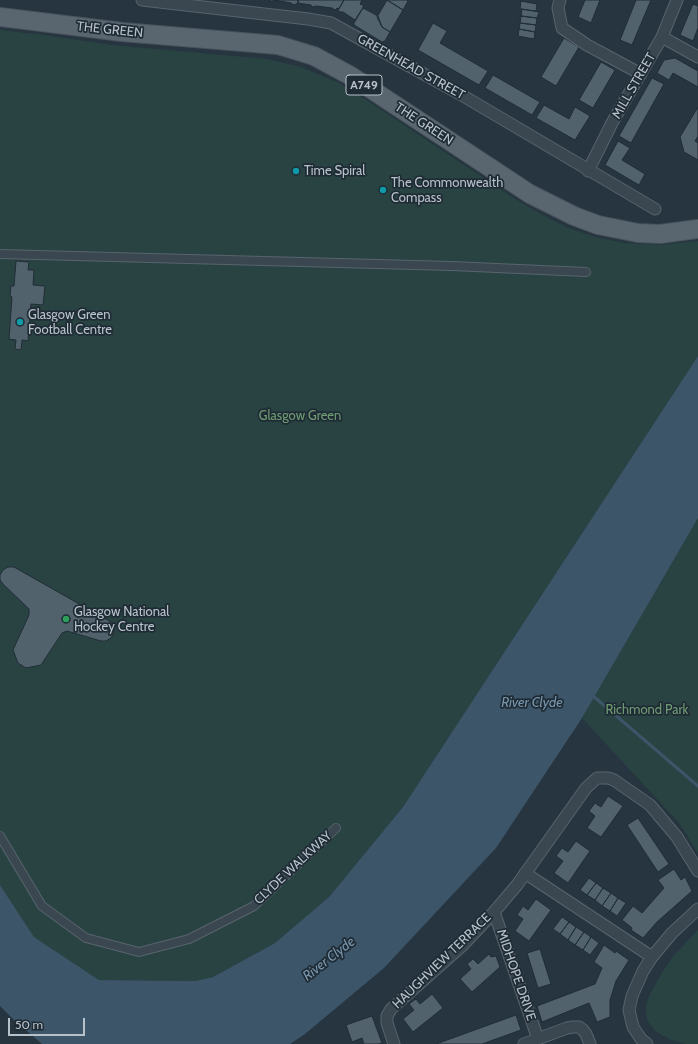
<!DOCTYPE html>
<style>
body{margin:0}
#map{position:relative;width:698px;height:1044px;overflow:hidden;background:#263540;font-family:Cabin,sans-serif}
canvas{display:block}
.scale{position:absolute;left:8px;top:1018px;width:77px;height:18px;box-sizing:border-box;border:2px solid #b7c1ca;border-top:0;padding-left:5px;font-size:12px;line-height:14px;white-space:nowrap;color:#b7c1ca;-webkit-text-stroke:3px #1f2b35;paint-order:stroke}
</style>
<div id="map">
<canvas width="698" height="1044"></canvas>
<div class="scale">50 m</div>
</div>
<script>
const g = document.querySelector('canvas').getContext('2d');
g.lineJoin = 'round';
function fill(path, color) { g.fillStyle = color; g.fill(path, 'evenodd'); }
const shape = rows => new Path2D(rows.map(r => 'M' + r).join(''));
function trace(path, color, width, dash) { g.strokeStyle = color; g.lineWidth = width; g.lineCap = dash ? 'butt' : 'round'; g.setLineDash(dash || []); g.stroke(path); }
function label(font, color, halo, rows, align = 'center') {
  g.font = font + ' Cabin,sans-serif'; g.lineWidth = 3.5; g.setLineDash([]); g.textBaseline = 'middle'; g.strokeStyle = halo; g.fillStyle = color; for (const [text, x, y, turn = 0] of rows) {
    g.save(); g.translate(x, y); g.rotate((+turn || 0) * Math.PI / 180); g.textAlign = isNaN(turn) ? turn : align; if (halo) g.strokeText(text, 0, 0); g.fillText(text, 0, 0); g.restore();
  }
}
const green = shape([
 [0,30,44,35,112,45,267,59,301,67,339,83,368,101,512,197,541,214,566,227,595,237,624,243,659,245,698,241,698,356,403,807,329,897,275,943,213,977,195,981,99,980,34,937,0,885],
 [698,518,698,853,680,824,582,718],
 [698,930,698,1044,686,1044,669,1039,655,1031,647,1020,646,1007,649,996,663,971,675,954]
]);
const water = shape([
 [698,356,698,518,582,718,496,848,384,968,305,1034,290,1044,42,1044,14,1020,0,1006,0,885,34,937,99,980,195,981,213,977,275,943,329,897,403,807]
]);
const stream = shape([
 [592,695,698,786]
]);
const building = shape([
 [269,0,298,0,298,3,294,5,291,3,274,0,272,2,269,0],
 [298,0,344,0,339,9,337,8,335,10,332,8,316,6,312,7,311,5,298,3,298,0],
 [344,0,362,0,360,4,364,6,355,20,343,12,340,12,338,10,344,0],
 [387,0,407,0,408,1,403,10,387,0],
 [387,0,403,10,390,32,382,27,377,17,387,0],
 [585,0,600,0,591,23,578,17,585,0],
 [636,0,651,0,632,45,620,40,636,0],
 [521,1,537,4,536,11,520,9,521,1],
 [693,4,698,6,698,28,693,41,680,35,693,4],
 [363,8,378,16,382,27,390,32,385,41,382,42,354,25,354,23,363,8],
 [522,9,539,12,537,18,521,16,522,9],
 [521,16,537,18,536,25,520,23,521,16],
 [433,23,447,31,440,43,488,71,479,85,418,50,433,23],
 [520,23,536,25,535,32,519,29,520,23],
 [519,29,535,32,534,39,518,36,519,29],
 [564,38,579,47,556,86,541,77,564,38],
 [675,58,698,71,698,87,673,73,669,80,657,73,664,60,675,58],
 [601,62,615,70,593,108,579,100,601,62],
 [493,75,540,102,532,115,485,88,493,75],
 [652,78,664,84,631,143,619,136,652,78],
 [544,105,569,119,575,107,590,116,575,140,536,118,544,105],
 [698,107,698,136,695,141,698,143,698,160,684,152,680,137,698,107],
 [618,141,630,148,622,160,645,174,639,185,605,165,618,141],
 [16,261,29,262,28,270,34,270,33,285,45,286,43,305,31,304,28,341,22,340,21,350,15,349,16,340,9,339,12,297,10,296,11,286,14,286,16,261],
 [8,567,14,567,111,622,114,628,114,633,111,638,106,641,101,641,67,631,62,633,41,665,26,668,18,663,13,650,29,615,29,609,3,584,0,580,0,575,3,570,8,567],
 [608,796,623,806,601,837,587,828,595,816,589,811,595,803,601,807,608,796],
 [638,818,669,864,658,872,627,825,638,818],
 [576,841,590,851,568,883,554,873,563,861,556,856,562,848,568,852,576,841],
 [674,869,681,880,685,877,692,891,657,922,643,938,631,930,632,928,622,920,633,906,642,913,664,888,658,880,674,869],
 [589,878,596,883,587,895,580,890,589,878],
 [596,883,603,888,595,900,587,895,596,883],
 [603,888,611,893,602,906,595,900,603,888],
 [611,893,618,898,610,911,602,906,611,893],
 [618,898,626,903,617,916,610,911,618,898],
 [536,899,551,910,529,941,515,931,523,919,517,915,523,906,528,910,536,899],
 [562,917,569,922,560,934,553,929,562,917],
 [569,922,576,927,568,940,560,934,569,922],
 [576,927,584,932,575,945,568,940,576,927],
 [584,932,591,937,583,950,575,945,584,932],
 [591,937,599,943,590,955,583,950,591,937],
 [604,945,615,953,616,951,629,960,616,981,610,1000,610,1017,597,1022,589,1003,542,1022,537,1006,595,984,602,968,594,962,604,945],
 [540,949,551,984,538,988,527,953,540,949],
 [489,954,491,957,496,956,500,967,472,992,460,979,471,969,467,964,473,959,478,964,489,954],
 [432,994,443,1008,413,1032,403,1019,414,1010,409,1004,416,999,420,1004,432,994],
 [516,1015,521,1030,482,1044,436,1044,516,1015],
 [372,1016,382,1043,378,1044,364,1044,362,1038,352,1042,346,1025,372,1016]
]);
const pedestrian = shape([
 [0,254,452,266,586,272],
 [0,836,42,906,86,938,139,952,189,939,254,906,336,828]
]);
const minor = shape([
 [142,0,308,19,331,23,460,94,655,209],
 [560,0,558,8,562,28,587,45,641,74],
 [662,37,698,57],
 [588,171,613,121,662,37,677,0],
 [525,873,652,957],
 [494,912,538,1039],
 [394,1044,387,1023,387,1016,391,1009,462,946,494,912,517,885,586,788,597,778,608,778,614,780,650,805,677,837,698,871],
 [524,1044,567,1028,573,1027,579,1027,583,1030,586,1034,590,1044],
 [647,1044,641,1039,633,1027,629,1010,632,996,643,971,652,957,672,933,698,909]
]);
const primary = shape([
 [0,17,122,32,278,45,314,56,351,76,530,194,574,216,598,225,638,233,660,234,698,229]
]);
const markers = [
 [296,171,4,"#0f9aa8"],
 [383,190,4,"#0f9aa8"],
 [20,322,4,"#0f9aa8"],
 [66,619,4,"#2e9e5b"]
];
const shields = [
 [364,85,36]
];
const shieldNames = [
 ["A749",364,85]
];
const streetNames = [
 ["THE GREEN",110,30,6],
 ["GREENHEAD STREET",411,67,29],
 ["MILL STREET",634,86,-60],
 ["THE GREEN",424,124,33],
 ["CLYDE WALKWAY",293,868,-43],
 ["HAUGHVIEW TERRACE",442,961,-44],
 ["MIDHOPE DRIVE",516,975,71]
];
const poiNames = [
 ["Time Spiral",304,171],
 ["The Commonwealth",391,183],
 ["Compass",391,198],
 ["Glasgow Green",28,315],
 ["Football Centre",28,330],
 ["Glasgow National",74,612],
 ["Hockey Centre",74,627]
];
const parkNames = [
 ["Glasgow Green",300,416],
 ["Richmond Park",647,710]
];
const waterNames = [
 ["River Clyde",532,703],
 ["River Clyde",329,959,-38]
];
fill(green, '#294342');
fill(water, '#3c5568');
trace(stream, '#3c5568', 3);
fill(building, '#51626d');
trace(building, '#212d37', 1);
trace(pedestrian, '#58646d', 10);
trace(minor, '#58646d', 13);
trace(primary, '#47525c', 20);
trace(pedestrian, '#3a4650', 8);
trace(minor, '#3a4650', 11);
trace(primary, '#596670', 18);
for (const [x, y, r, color] of markers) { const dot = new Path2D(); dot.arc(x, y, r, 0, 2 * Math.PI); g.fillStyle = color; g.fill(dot); trace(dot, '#1f2b35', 1.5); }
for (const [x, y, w] of shields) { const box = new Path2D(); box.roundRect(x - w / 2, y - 10, w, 20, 3); g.fillStyle = '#1f2b35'; g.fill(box); trace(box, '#b7c1ca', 1); }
label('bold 12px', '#b7c1ca', null, shieldNames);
label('13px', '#b7c1ca', '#1f2b35', streetNames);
label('13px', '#b7c1ca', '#1f2b35', poiNames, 'left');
label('13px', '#6f9b73', '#1f2b35', parkNames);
label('italic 14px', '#7896ac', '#1f2b35', waterNames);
</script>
